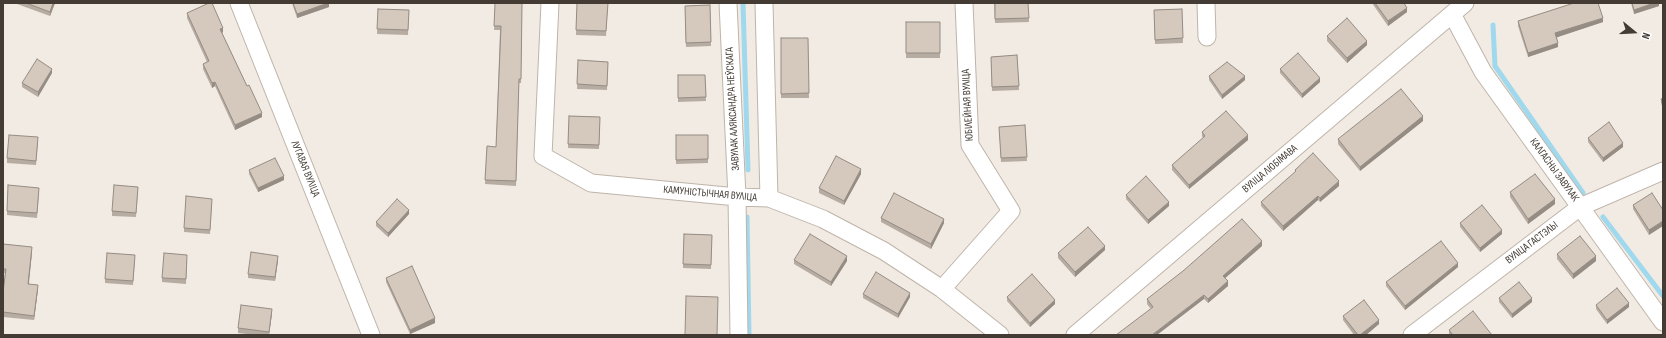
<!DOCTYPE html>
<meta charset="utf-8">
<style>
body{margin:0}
#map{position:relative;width:1666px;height:338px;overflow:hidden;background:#f1ebe3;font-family:"Sofia Sans Condensed",sans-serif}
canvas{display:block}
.frame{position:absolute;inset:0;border:4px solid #433b34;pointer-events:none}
.north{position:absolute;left:1614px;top:12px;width:40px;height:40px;-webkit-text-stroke:3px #fff;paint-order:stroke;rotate:108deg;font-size:11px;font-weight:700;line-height:16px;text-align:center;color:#433b34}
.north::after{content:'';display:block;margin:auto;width:14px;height:18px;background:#433b34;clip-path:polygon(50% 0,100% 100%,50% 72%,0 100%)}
</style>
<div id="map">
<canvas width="1666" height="338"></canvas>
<div class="frame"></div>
<div class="north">N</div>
</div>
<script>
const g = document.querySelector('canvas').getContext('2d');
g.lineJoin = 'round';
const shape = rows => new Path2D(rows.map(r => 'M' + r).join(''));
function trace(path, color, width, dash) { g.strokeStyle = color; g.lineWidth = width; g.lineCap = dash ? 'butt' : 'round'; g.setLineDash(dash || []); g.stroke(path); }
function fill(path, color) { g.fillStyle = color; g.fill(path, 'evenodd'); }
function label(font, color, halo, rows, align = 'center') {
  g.font = font + ' "Sofia Sans Condensed",sans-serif'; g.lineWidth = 4; g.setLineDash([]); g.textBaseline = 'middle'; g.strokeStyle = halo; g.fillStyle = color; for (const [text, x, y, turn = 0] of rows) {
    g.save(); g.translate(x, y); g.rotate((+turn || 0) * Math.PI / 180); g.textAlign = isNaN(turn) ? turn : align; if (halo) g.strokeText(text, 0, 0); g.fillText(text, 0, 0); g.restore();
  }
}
const stream = shape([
 [743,3,748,170],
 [1493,25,1495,66,1583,193],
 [747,217,749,335],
 [1603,217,1663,296]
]);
const minor = shape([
 [239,3,371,335],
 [550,3,543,156,591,183,737,197,769,198,823,219,884,251,942,289,1000,335],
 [728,3,737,197,739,335],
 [764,3,769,198],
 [1206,3,1207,37],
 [1452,14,1483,72,1663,322],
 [942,289,1011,211,970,145,964,3],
 [1075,335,1465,3],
 [1412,335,1580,207,1663,171]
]);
const wall = shape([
 [17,3,55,3,50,16,17,4],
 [292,3,329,3,329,7,297,18],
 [495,3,522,3,521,83,519,83,516,186,485,184,487,146,496,147,500,30,494,30],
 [577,3,608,3,606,36,576,35],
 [994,3,1028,3,1029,22,995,23],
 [1372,3,1404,3,1407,12,1388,26],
 [1631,3,1659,3,1659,6,1634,14],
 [710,5,711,46,686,47,685,6],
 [378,9,409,10,408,35,377,34],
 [1182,9,1183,43,1155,44,1154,10],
 [187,13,223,32,222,33,247,86,262,117,235,130,215,86,212,88,203,69,203,64,207,62,187,18],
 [1518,21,1603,22,1557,37,1558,47,1528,57,1518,26],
 [906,22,940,22,940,58,906,58],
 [1327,36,1367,45,1347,63,1327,41],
 [781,38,808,38,809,98,781,98],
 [1017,55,1019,90,992,91,991,57],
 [578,60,608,62,607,90,577,89],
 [1280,69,1320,82,1302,98,1280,73],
 [52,73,38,97,22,87,22,83],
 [678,75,705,75,706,101,678,102],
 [1209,76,1245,80,1222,99,1209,80],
 [1663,98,1663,109,1661,103,1661,99],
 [569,116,600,117,599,149,568,148],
 [1423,121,1360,171,1338,144,1338,139],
 [1025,125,1027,161,1001,162,999,127],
 [1202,132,1248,140,1189,189,1172,170,1172,165,1203,138,1202,136],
 [676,135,708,135,708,163,676,164],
 [1588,138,1623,147,1603,162,1588,142],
 [38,141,36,165,7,163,7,158],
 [249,170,284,180,258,192,249,174],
 [1295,170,1339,186,1320,202,1318,200,1283,231,1261,206,1261,202,1295,173],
 [861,174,844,205,819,193,819,188],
 [138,191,136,217,112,216,112,211],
 [39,192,37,218,7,215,7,211],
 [1510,192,1555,204,1528,224,1510,197],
 [1126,195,1169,206,1148,224,1126,199],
 [212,203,210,234,184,232,184,228],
 [1633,205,1663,210,1649,235,1633,209],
 [409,214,388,237,376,226,376,222],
 [881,218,944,223,931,249,881,222],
 [1460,223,1502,234,1480,252,1460,227],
 [684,234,712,235,711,269,683,268],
 [3,244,32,252,29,284,38,289,34,320,3,317,3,292,5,273,3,273],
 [1262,246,1225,278,1228,286,1208,303,1204,299,1150,308,1147,304,1147,299],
 [1105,250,1075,277,1058,258,1058,253],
 [1557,254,1596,261,1573,279,1557,259],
 [135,260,133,285,105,283,105,279],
 [187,260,186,284,162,282,162,278],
 [278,260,275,281,248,278,248,274],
 [794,260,847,261,831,286,794,264],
 [1458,267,1405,310,1386,286,1386,282],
 [386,278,435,323,410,334,386,282],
 [863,294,910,297,898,318,863,298],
 [1007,297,1055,304,1030,327,1007,301],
 [1499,298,1532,302,1512,318,1499,302],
 [1596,305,1629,307,1607,324,1596,309],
 [272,313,269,335,256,335,238,333,238,328],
 [1343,316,1379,324,1366,335,1354,335,1343,320],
 [1449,330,1492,335,1449,335]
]);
const shadedWall = shape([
 [53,3,55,3,50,16,50,12],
 [329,3,329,7,297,18,297,14],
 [1654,3,1659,3,1659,6,1634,14,1634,10],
 [1407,8,1407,12,1388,26,1388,21],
 [1603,18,1603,22,1555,38,1555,33],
 [223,28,223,32,220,34,220,29],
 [1367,41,1367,45,1347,63,1347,58],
 [1558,43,1558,47,1528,57,1528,53],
 [52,69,52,73,38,97,38,92],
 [1245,76,1245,80,1222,99,1222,95],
 [1320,78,1320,82,1302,98,1302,94],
 [215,82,215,86,212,88,212,83],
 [262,113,262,117,235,130,235,125],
 [1423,116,1423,121,1360,171,1360,167],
 [1248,135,1248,140,1189,189,1189,185],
 [1623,143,1623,147,1603,162,1603,158],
 [861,169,861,174,844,205,844,201],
 [284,176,284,180,258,192,258,188],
 [1339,181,1339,186,1320,202,1320,198],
 [1318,196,1318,200,1283,231,1283,226],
 [1555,199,1555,204,1528,224,1528,219],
 [1169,202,1169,206,1148,224,1148,220],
 [409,210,409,214,388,237,388,233],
 [944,219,944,223,931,249,931,244],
 [1663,221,1663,226,1649,235,1649,230],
 [1502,230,1502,234,1480,252,1480,248],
 [1262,241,1262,246,1223,280,1223,276],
 [1105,246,1105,250,1075,277,1075,272],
 [32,247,32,252,28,288,28,284],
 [278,256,278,260,275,281,275,277],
 [847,256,847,261,831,286,831,282],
 [1596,256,1596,261,1573,279,1573,274],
 [1458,263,1458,267,1405,310,1405,306],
 [1228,281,1228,286,1208,303,1208,299],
 [38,285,38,289,34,320,34,316],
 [910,293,910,297,898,318,898,314],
 [1204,295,1204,299,1157,335,1152,335],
 [1532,298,1532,302,1512,318,1512,314],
 [1055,300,1055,304,1030,327,1030,323],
 [1629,303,1629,307,1607,324,1607,320],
 [272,309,272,313,269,335,269,332],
 [435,318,435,323,410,334,410,330],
 [1379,320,1379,324,1366,335,1360,335]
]);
const building = shape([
 [26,3,53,3,50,12,26,3],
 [209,3,212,3,223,28,220,29,247,86,249,85,262,113,235,125,215,82,212,83,203,64,209,61,187,13,209,3],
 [293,3,328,3,297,14,293,3],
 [495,3,522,3,521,79,519,79,516,181,485,180,487,146,496,147,501,26,494,26,495,3],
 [577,3,608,3,606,31,576,30,577,3],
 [995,3,1028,3,1029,18,995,19,995,3],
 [1375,3,1404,3,1407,8,1388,21,1375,3],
 [1574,3,1598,3,1603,18,1555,33,1558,43,1528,53,1518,21,1574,3],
 [1632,3,1654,3,1634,10,1632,3],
 [710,5,711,42,686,43,685,6,710,5],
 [378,9,409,10,408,30,377,29,378,9],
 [1182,9,1183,38,1155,40,1154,10,1182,9],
 [1347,18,1367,41,1347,58,1327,36,1347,18],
 [906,22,940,22,940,53,906,53,906,22],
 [781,38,808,38,809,93,781,94,781,38],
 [1298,53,1320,78,1302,94,1280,69,1298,53],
 [1017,55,1019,86,992,87,991,57,1017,55],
 [37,59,52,69,38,92,22,83,37,59],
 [578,60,608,62,607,86,577,84,578,60],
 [1227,62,1245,76,1222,95,1209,76,1227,62],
 [678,75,705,75,706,97,678,98,678,75],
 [1401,89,1423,116,1360,167,1338,139,1401,89],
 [1663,98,1663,105,1661,99,1663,98],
 [1226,111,1248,135,1189,185,1172,165,1205,136,1202,132,1226,111],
 [569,116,600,117,599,145,568,144,569,116],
 [1609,122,1623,143,1603,158,1588,138,1609,122],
 [1025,125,1027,157,1001,158,999,127,1025,125],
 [9,135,38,137,36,161,7,158,9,135],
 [676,135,708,135,708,159,676,160,676,135],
 [1313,153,1339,181,1320,198,1318,196,1283,226,1261,202,1296,171,1295,170,1313,153],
 [836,156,861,169,844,201,819,188,836,156],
 [275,158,284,176,258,188,249,170,275,158],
 [1535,174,1555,199,1528,219,1510,192,1535,174],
 [1146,176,1169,202,1148,220,1126,195,1146,176],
 [8,185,39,188,37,213,7,211,8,185],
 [114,185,138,187,136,213,112,211,114,185],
 [894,193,944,219,931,244,881,218,894,193],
 [1652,193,1663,210,1663,221,1649,230,1633,205,1652,193],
 [186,196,212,199,210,230,184,228,186,196],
 [397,199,409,210,388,233,376,222,397,199],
 [1482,205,1502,230,1480,248,1460,223,1482,205],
 [1242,219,1262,241,1223,276,1228,281,1208,299,1204,295,1152,335,1116,335,1153,307,1147,299,1183,271,1242,219],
 [1088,227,1105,246,1075,272,1058,253,1088,227],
 [684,234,712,235,711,265,683,264,684,234],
 [810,234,847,256,831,282,794,260,810,234],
 [1580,236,1596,256,1573,274,1557,254,1580,236],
 [1441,241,1458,263,1405,306,1386,282,1441,241],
 [3,244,32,247,28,284,38,285,34,316,3,312,3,292,6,269,3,269,3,244],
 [251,252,278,256,275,277,248,274,251,252],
 [107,253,135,255,133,281,105,279,107,253],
 [164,253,187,255,186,279,162,278,164,253],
 [412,266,435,318,410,330,386,278,412,266],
 [876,272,910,293,898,314,863,294,876,272],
 [1032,274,1055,300,1030,323,1007,297,1032,274],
 [1519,282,1532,298,1512,314,1499,298,1519,282],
 [1617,288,1629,303,1607,320,1596,305,1617,288],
 [686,296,718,297,717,335,685,335,686,296],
 [1364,300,1379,320,1360,335,1358,335,1343,316,1364,300],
 [241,305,272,309,269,332,238,328,241,305],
 [1473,311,1492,335,1453,335,1449,330,1473,311]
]);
const streetNames = [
 ["ЮБІЛЕЙНАЯ ВУЛІЦА",968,105,-93],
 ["ЗАВУЛАК АЛЯКСАНДРА НЕЎСКАГА",733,109,-93],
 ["ЛУГАВАЯ ВУЛІЦА",305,169,68],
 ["ВУЛІЦА ЛЮБІМАВА",1270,169,-40],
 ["КАЛГАСНЫ ЗАВУЛАК",1554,170,54],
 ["КАМУНІСТЫЧНАЯ ВУЛІЦА",710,194,5],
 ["ВУЛІЦА ГАСТЭЛЫ",1532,243,-37]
];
trace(stream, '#a0d8ed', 5);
trace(minor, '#bfb4a9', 19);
trace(minor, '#fff', 17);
fill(wall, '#b7aca2');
fill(shadedWall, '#958c84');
fill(building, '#d5c8bc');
trace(building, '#958c84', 1);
label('11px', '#433b34', '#fff', streetNames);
</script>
